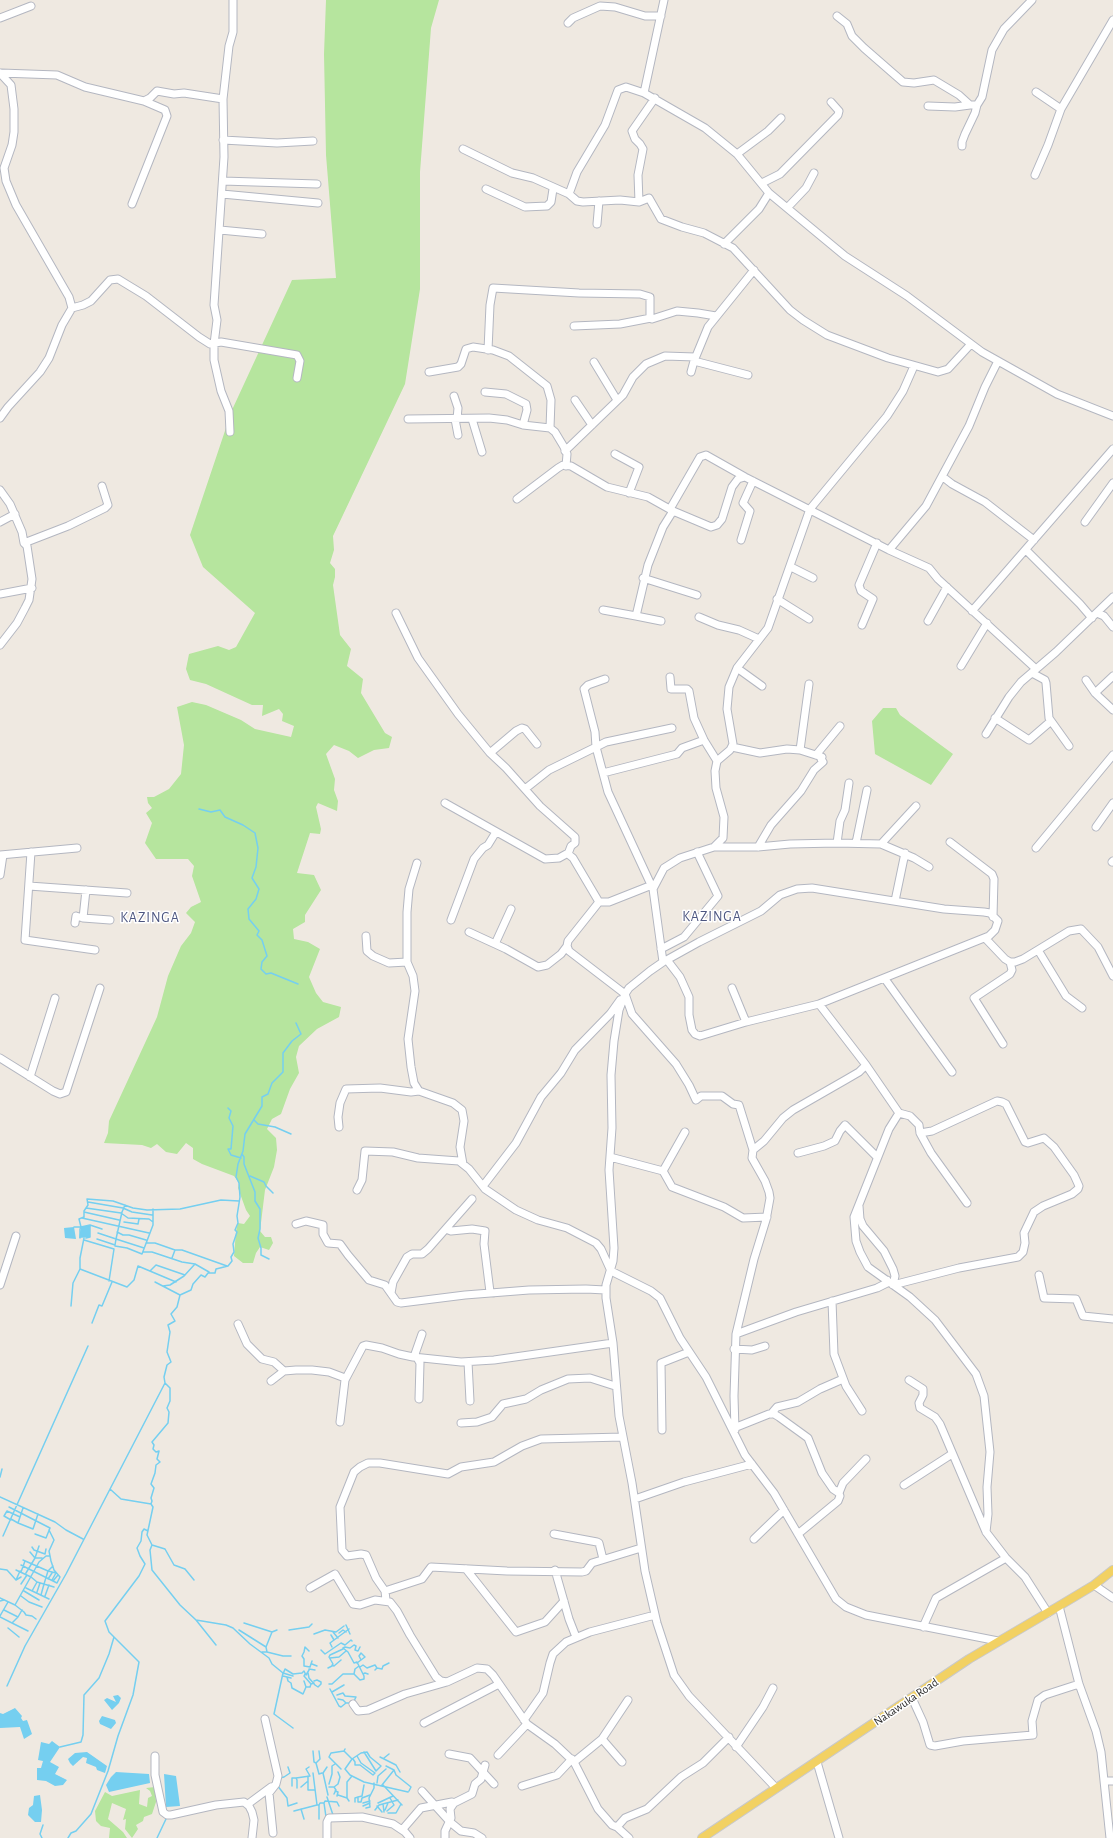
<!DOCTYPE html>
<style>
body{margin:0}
canvas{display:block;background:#efe9e1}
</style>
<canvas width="1113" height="1838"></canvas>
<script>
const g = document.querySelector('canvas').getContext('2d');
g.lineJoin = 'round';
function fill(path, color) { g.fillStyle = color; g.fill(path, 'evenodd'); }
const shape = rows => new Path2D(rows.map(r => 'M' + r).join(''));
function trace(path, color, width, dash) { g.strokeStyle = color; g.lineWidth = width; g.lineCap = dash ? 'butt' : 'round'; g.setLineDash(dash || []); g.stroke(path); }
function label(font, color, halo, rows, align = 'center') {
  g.font = font + ' "Alegreya Sans",sans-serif'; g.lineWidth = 3; g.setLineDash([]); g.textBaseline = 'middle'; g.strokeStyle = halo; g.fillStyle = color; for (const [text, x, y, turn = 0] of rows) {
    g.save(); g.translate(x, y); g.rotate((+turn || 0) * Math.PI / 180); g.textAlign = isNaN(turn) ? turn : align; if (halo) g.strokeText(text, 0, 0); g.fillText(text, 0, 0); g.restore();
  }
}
const green = shape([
 [326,0,439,0,431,28,420,172,420,289,405,384,333,536,334,550,330,563,335,569,335,577,333,585,340,635,351,649,347,666,363,679,361,693,385,733,392,737,389,748,374,750,358,758,349,751,334,745,326,754,335,779,334,790,338,801,337,811,318,803,316,807,321,829,320,834,310,833,297,873,314,875,321,890,305,915,305,922,293,929,294,939,308,942,320,949,309,977,316,993,323,1002,341,1007,339,1017,317,1029,299,1046,296,1057,299,1073,290,1089,281,1114,272,1119,267,1129,276,1138,277,1150,274,1167,265,1190,260,1231,265,1237,271,1237,273,1243,269,1250,260,1247,256,1253,253,1263,243,1263,234,1256,236,1231,238,1223,244,1224,250,1216,246,1210,238,1188,239,1183,234,1176,202,1164,193,1159,193,1148,186,1143,177,1154,166,1152,157,1144,151,1148,142,1145,104,1143,108,1133,109,1121,157,1017,168,976,181,946,191,933,195,922,186,913,191,907,201,902,192,876,194,866,188,859,156,859,145,843,152,823,146,813,152,808,148,803,147,797,154,797,169,789,181,774,184,745,177,707,192,702,206,705,241,720,255,729,291,737,294,726,282,721,283,714,279,709,262,716,263,705,252,705,206,684,190,680,186,669,189,654,218,646,229,650,236,647,255,613,203,567,190,535,232,410,292,280,336,278,326,155,324,54],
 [883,708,896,708,900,715,953,754,931,785,875,754,872,721],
 [155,1787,156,1802,152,1814,144,1817,143,1821,136,1825,138,1829,132,1838,125,1829,126,1819,123,1820,126,1809,112,1803,108,1819,123,1832,127,1838,109,1838,110,1828,101,1826,96,1821,95,1811,105,1792,112,1796,140,1790,139,1804,147,1807,148,1798,152,1796,150,1791,146,1788]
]);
const water = shape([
 [90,1225,90,1237,79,1238,81,1227],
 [74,1227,76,1239,65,1238,64,1228],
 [118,1695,121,1698,119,1703,112,1710,104,1700,107,1698,116,1702,113,1696],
 [15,1708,22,1716,21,1718,23,1721,27,1720,32,1734,24,1739,20,1727,0,1728,0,1713,3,1714],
 [102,1716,115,1720,116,1723,111,1729,100,1724,99,1721],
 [52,1741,60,1747,50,1762,59,1767,55,1774,67,1780,63,1785,55,1786,46,1781,37,1780,37,1768,41,1768,43,1761,38,1760,41,1742,49,1744],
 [87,1752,107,1766,105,1773,97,1770,96,1767,86,1763,87,1758,83,1757,73,1766,70,1763,68,1759,75,1753],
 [116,1772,149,1774,150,1783,109,1792,106,1785,111,1777],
 [164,1774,176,1776,180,1806,166,1807],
 [40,1795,42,1810,41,1822,35,1822,28,1815,29,1808,33,1805,34,1796]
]);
const stream = shape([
 [199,809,211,812,220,810,225,817,243,825,255,833,258,848,256,867,252,878,259,889,256,899,248,909,249,919,259,931,257,935,262,940,267,956,262,962,261,969,266,974,271,973,298,984],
 [228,1108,231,1111,229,1118,233,1126,231,1149,228,1149,231,1155,241,1158],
 [254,1120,258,1124,275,1127,291,1134],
 [242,1154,244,1157,244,1164,255,1192,255,1201,260,1209,260,1229,258,1238,261,1248,261,1255,269,1259],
 [250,1176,264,1182,266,1186,273,1193],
 [88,1202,123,1208,132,1212,152,1215],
 [125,1205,122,1212,116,1239,144,1248],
 [86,1208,121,1213,128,1218,149,1219,153,1222],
 [84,1212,119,1220],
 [82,1218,149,1233],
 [124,1222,138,1224,139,1219],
 [74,1227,81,1227,79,1219,84,1217,84,1211,88,1205,87,1199,113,1201,133,1208,147,1210,180,1209,221,1200,239,1201],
 [117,1232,123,1235,129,1235,146,1240],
 [80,1238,80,1229,81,1227,90,1225],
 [86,1238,90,1237,90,1225,102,1229],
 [97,1239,115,1245,116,1239,98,1233],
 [84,1240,114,1249,109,1281],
 [146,1243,155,1243,175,1250,182,1250,227,1266],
 [115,1246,127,1248,142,1254,153,1225,153,1209],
 [143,1252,152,1252,182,1262,195,1264,209,1272],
 [172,1258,175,1250],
 [80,1269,127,1287,134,1280,138,1266,176,1282],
 [150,1271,156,1265,185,1275],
 [155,1282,180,1295],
 [163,1286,170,1285,184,1276,195,1264],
 [71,1306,73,1283,80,1269,80,1258,84,1238],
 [92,1323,99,1305,102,1306,112,1282],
 [0,1477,2,1469],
 [110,1489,121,1499,151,1504,153,1507,147,1535,152,1545,150,1550,152,1570,180,1605,196,1620,226,1625,233,1628,250,1644,269,1658,272,1664,283,1673,274,1714,293,1728],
 [0,1497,55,1522,66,1530,83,1539],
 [151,1504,152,1501,151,1498,154,1488,151,1484,155,1473,156,1465,160,1462,157,1459,159,1451,156,1452,153,1449,154,1445,152,1442,168,1423,169,1412,167,1408,170,1401,170,1388,165,1383,164,1377,167,1365,171,1362,167,1352,170,1332,168,1325,175,1321,171,1314,177,1307,180,1295,191,1290,193,1284,201,1275,205,1277,208,1273,215,1273,216,1269,228,1266,232,1261,231,1257,234,1252,233,1244,237,1232,235,1230,238,1223,237,1216,240,1197,239,1183,236,1177,238,1164,243,1151,245,1134,262,1106,262,1097,268,1094,272,1083,283,1072,283,1053,292,1041,301,1034,296,1023],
 [9,1507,50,1528,46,1538,35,1534],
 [23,1508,18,1523,33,1529,38,1514],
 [11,1519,18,1523],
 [11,1520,4,1516,7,1511,20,1517],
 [3,1536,88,1346],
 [152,1545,165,1549,174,1565,185,1569,194,1580],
 [32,1547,34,1550,45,1554,46,1549],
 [30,1552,35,1558,42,1558],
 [23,1560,48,1571,56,1573],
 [21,1565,57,1583,60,1577,54,1570,51,1561,49,1551,54,1540,49,1530],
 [0,1569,7,1570,16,1580,21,1577],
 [16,1570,31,1577,37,1582,54,1587],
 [21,1572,25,1561],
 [26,1573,35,1558,39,1546],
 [48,1579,52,1573],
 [16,1580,20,1571],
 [52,1580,56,1573],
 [53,1581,58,1575],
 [21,1584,27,1575],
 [44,1584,48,1571,53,1566],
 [26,1588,49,1599],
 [24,1591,39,1600],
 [32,1591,37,1582],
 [37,1592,40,1583],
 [41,1595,44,1584],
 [21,1596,29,1602,42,1607],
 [45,1596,49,1585],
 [0,1598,15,1605,24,1612,26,1615,32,1616,36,1619],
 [0,1601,4,1600],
 [15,1605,39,1562,46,1556,50,1556],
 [4,1610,18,1617],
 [0,1616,8,1602],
 [0,1617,12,1623,18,1617,22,1610],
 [196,1620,216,1645],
 [12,1623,28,1631],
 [244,1623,272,1632],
 [346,1625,350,1634],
 [8,1628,19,1637],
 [239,1630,266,1647,267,1652,262,1652],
 [289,1630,309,1627,312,1624],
 [333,1632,338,1638],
 [339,1633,343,1630,346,1632],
 [314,1634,325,1630,336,1632,344,1626],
 [331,1635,334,1640],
 [266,1647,272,1632,277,1630],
 [332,1647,330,1643,349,1629],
 [321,1650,325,1654,341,1643,345,1645,351,1640,352,1641],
 [309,1651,305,1647,304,1652,302,1656,304,1659,304,1666,310,1667,312,1661],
 [267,1652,283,1656,291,1656],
 [330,1658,339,1657,346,1651],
 [357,1663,365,1657,361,1653,359,1656,361,1660],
 [312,1664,317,1666],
 [332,1665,334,1666,341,1660],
 [360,1667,363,1665,367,1668,375,1665,377,1668],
 [328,1668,332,1666,333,1664,329,1657,330,1655,343,1649],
 [309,1669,315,1670],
 [375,1670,377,1668,382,1669,383,1666,389,1663],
 [283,1673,293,1676],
 [308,1673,309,1678,315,1685,318,1687,321,1684,321,1682,317,1680,314,1681],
 [283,1674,285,1669,293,1674,302,1673,304,1671,306,1675,309,1670],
 [305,1674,304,1676,311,1684,314,1683],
 [354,1674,355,1669,359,1666,357,1662,354,1663,348,1652,343,1648,345,1647,350,1648,354,1645,356,1646,355,1650,358,1651,360,1647],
 [363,1674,365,1673,368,1674],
 [283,1676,291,1678],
 [287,1677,288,1681,291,1683,292,1688,303,1694,306,1687],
 [304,1681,306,1687,310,1687,311,1684],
 [329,1684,332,1684,343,1674,354,1674,360,1680,364,1679,364,1676,359,1666],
 [7,1686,25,1646,66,1574,165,1383],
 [330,1689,339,1706,341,1707,346,1703,350,1703],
 [332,1692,344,1685],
 [337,1695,343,1693,345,1696,356,1697,354,1701],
 [338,1699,343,1700,346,1703],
 [60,1747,81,1742,83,1735,84,1695,99,1678,109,1654,114,1637],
 [345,1749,344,1751,352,1759,345,1769,350,1775,364,1782,408,1792],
 [313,1751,314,1762,316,1763,320,1759,319,1751],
 [380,1757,396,1765,400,1772],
 [384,1758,389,1754],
 [352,1759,361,1753,367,1752,370,1757,381,1766,376,1771,364,1752],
 [353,1759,355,1762,355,1765,360,1765,373,1775,375,1773,361,1763,357,1756],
 [316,1763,319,1774,322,1773],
 [386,1766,394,1770],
 [327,1767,323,1773,328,1795],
 [341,1769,329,1757,331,1753,344,1751],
 [313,1773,317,1805,319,1805,320,1803,324,1803,325,1801,337,1802,339,1806],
 [308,1776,308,1790,314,1790],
 [280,1778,284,1777,290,1773,288,1767],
 [377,1783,378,1776,386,1769],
 [329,1784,332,1774,332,1766,335,1764],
 [277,1785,287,1798,288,1806,297,1803],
 [364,1785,362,1796,358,1797,358,1802,361,1802,362,1798,370,1795],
 [382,1785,394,1770,396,1775,411,1787,409,1791],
 [383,1785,402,1805],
 [292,1786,292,1778,296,1778],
 [301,1787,308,1781],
 [329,1787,334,1787,336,1790,334,1794],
 [334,1787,338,1784,340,1777,338,1772],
 [297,1788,297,1780,296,1778,310,1776,306,1769,309,1767],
 [335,1791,338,1792,337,1796],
 [338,1795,347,1798,349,1801],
 [327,1797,333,1815],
 [347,1798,347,1782,352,1776],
 [355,1802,355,1798,358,1797],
 [324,1803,326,1817],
 [363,1803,370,1801],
 [378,1803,393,1796],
 [383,1804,384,1812],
 [363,1806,370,1803],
 [377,1806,382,1812],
 [366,1808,370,1807,369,1798,374,1788,374,1783],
 [301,1809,304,1819],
 [375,1810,379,1805,398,1800],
 [385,1810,388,1803],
 [294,1811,317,1805],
 [387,1811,394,1805,390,1798],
 [388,1813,396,1813,401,1804],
 [319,1819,319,1805],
 [42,1838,40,1834,43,1825],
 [68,1838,71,1833,76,1831,91,1814,108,1771,118,1736,133,1695,139,1662,109,1632,105,1621,139,1576,145,1564,140,1556,137,1548,141,1541,142,1532,144,1529,148,1531],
 [157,1838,166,1819]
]);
const minor = shape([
 [837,16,847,24,852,36,864,48,903,82,914,83,934,80,959,95,970,105,977,105],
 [0,18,31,6],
 [568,23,573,18,600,6,615,7,645,16,661,16],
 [0,73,11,85,14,109,14,132,12,145,4,168,6,181,16,205,69,297,72,308,62,325,49,358,40,372,8,407,0,418],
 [1,73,57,75,85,87,144,101,150,98,157,91,174,94,184,93,223,99],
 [1036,92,1061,109],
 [644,93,664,0],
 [928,106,955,107,970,105],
 [223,140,277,143,313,141],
 [962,146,962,142,965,134,975,113,977,105,982,97,992,50,1004,29,1032,0],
 [463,149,512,173,533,178,569,194,577,201,583,202,620,200,639,202,649,198,661,219,682,227,704,233,733,248,790,310,803,320,827,335,888,358,938,372,948,369,971,344],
 [737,154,768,131,781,118],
 [1035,175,1048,145,1061,109,1113,20],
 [223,181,317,184],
 [762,183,780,174,838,115,839,111,831,102],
 [486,189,525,207,547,206,551,202,553,189],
 [222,194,318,203],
 [569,194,577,172,605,125,618,90,626,87,644,93,705,128,737,154,769,193,845,256,907,296,982,352,1057,394,1113,416],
 [639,202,638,175,643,149,640,144,635,139,632,131,655,98],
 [132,204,167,116,165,110,144,101],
 [788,207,806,188,814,173],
 [597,224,599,201],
 [220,230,262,234],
 [724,244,759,209,769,193],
 [72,308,83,305,91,301,110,280,118,279,146,296,199,337,210,344,221,342,297,355,300,361,297,378],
 [574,326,620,324,651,318],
 [488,350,490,305,493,288,579,293,640,294,650,297,650,317,652,319,677,311,698,313,716,316],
 [694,361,748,375],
 [594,362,617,400],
 [429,372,458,367,461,364,466,349,473,347,493,350,509,356,547,386,551,400,550,428,555,432,564,447,567,454,566,466],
 [691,372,694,361,708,327,754,270],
 [485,392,506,394,526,404,527,410,523,425],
 [454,396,458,408,457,419],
 [575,400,592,425],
 [408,419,489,418,507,420,523,425,550,428],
 [455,419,458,435],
 [472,419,482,452],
 [230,432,229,411,221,391,214,360,214,344,217,320,214,305,224,157,223,99,229,46,233,32,233,0],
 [565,451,623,395,633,377,646,364,665,356,695,357],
 [615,454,639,467,629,493],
 [943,477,952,484,985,502,1034,540],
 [0,490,10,504,22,532,24,543,27,546,32,579,29,600,25,608,17,623,0,645],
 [517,499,558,468,563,465,571,466,607,487,648,497,673,511,711,527,717,525,722,519,732,487,738,479,745,477],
 [670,509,700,457,706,455,745,477,889,550,926,506,969,426,985,387,998,361],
 [0,522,15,514],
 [1085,522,1113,483],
 [741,540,750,511,743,503,753,481],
 [24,543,68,526,105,508,108,505,102,486],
 [889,550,929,568,938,579,1036,669],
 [1026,550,1080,604,1092,618],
 [791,567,813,578],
 [643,578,697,595],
 [0,594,32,588],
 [777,599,809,619],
 [603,610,636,616],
 [972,611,1113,449],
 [396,613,418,658,458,714,490,753,506,768,540,806,575,837,575,843,571,846,568,854],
 [1097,613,1104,616,1113,627],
 [699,617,718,625,739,630,759,639],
 [661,621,636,616,648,565,663,527,673,511],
 [928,621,947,587],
 [862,625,873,599,861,591,859,585,877,543],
 [961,666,987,623],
 [737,668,762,686],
 [1032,673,1045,680,1046,683,1049,718,1069,746],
 [1113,676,1095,693,1113,710],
 [670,677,671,689,687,689,689,691,694,718,704,740,717,761],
 [1086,680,1095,693],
 [995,718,1029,740,1051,721],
 [986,734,1009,697,1021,682,1056,652,1113,597],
 [732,747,760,753,787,749,800,750,822,757,821,759,823,762,814,770,801,791,771,825,758,847],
 [800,750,809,684],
 [490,753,516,731,522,728,525,729,537,744],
 [816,755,840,726],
 [603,773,677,754,682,748,704,740],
 [525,789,549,770,596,747,595,732,584,689,588,685,605,679],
 [445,803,545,859,559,858,568,853,568,854,573,858,599,902,609,902,652,885],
 [1096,827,1113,803],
 [950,842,992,874,994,879,993,917],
 [837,843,840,821,845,810,849,783],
 [856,843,867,790],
 [881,844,916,806],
 [714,847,758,847,790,844,837,843,881,844,914,858,929,867],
 [1036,848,1113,755],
 [31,852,25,940,95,950],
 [0,855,77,848],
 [1112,862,1113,861],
 [417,863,409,889,407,912,407,962,413,976,415,991,408,1039,411,1067,414,1083,419,1091,453,1103,462,1110,464,1121,460,1147,463,1164],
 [0,875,3,855],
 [29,886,127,893],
 [653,889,608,792,596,747,606,742,672,728],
 [895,901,905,853],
 [599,902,568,941,567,946,569,951,625,994,632,1014,676,1064,689,1085,696,1100,701,1096,722,1096,733,1104,739,1105,753,1150],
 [83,918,110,920],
 [451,920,474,859,483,848,488,845,496,832],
 [75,923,76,916,83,918,86,890],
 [469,932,506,949,538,967,547,965,561,954,567,946],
 [366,936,367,951,373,956,389,963,407,962],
 [985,938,1005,959,1010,962,1015,962,1023,959,1069,931,1081,929,1098,947,1113,976],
 [495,944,511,909],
 [661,949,684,937,718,896,697,852],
 [1038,950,1066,996,1082,1008],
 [667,960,680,977,689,997,689,1015,692,1030,695,1034,700,1036,746,1022,819,1004,989,936,995,930,998,921,990,913,984,912,944,909,812,888,797,889,780,895,761,911,699,942,663,962,650,971,629,988,625,994,619,1010,614,1041,611,1075,612,1128,609,1170,614,1248,613,1261,606,1285,606,1298,613,1343,619,1416,632,1483,645,1571,657,1623,674,1675,689,1696,776,1788],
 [663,962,653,889,664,868,680,858,714,847,723,838,724,817,716,788,715,771,717,761,730,750,733,744,727,709,729,687,737,668,768,628,810,509,887,416,903,391,914,366],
 [885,979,952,1072],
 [732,988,746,1022],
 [819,1004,866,1065,899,1113,889,1129,854,1217,856,1241,860,1252,868,1267,910,1297,935,1320,976,1374,984,1396,990,1452,987,1487,988,1514,986,1532],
 [1003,1044,974,998,1010,974,1012,970,1010,962],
 [0,1058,53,1091,60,1094,66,1092,100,988],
 [30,1077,55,998],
 [339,1127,338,1117,340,1103,346,1089,380,1088,411,1092,419,1091],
 [920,1133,931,1153,967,1203],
 [798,1153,824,1146,835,1141,840,1131,845,1125,877,1157],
 [610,1157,663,1171,672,1187,724,1207,743,1218,767,1217],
 [663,1171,685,1132],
 [483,1186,516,1143,541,1097,561,1073,575,1050,610,1014,620,1000],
 [357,1190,362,1180,365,1151,393,1152,418,1158,459,1161,469,1169,485,1189,516,1210,538,1220,567,1228,596,1243,601,1249,611,1271,651,1291,660,1298,680,1338,706,1377,745,1455,774,1493,836,1599,846,1607,866,1615,998,1641],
 [859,1206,860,1219,863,1226,884,1251,893,1269,895,1276,893,1285,959,1268,1018,1257,1023,1252,1025,1243,1024,1233,1034,1212,1043,1206,1072,1194,1078,1189,1079,1186,1074,1175,1054,1147,1044,1138,1028,1143,1025,1142,1006,1104,1002,1102,997,1101,932,1131,920,1133,919,1125,910,1116,899,1113],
 [296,1224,306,1221,323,1225,323,1234,328,1243,340,1244,348,1255,369,1280,385,1285,397,1302,401,1303,465,1295,529,1290,586,1289,605,1290],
 [446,1229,451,1231,472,1229,485,1231,484,1244,490,1292,494,1293],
 [1039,1275,1044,1298,1076,1299,1083,1316,1113,1319],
 [0,1285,16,1236],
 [391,1293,393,1282,407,1257,412,1254,422,1254,428,1249,472,1199],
 [832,1301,834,1354,846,1386,862,1411],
 [238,1324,247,1344,262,1359,274,1362,284,1371],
 [736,1334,754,1259,766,1220,770,1198,769,1192,765,1181,752,1158,753,1150,764,1141,783,1118,793,1110,847,1079,859,1072,866,1065],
 [734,1349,752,1350,765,1346],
 [468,1362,470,1401],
 [909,1380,923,1389,923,1395,919,1403,920,1408,935,1417,940,1424,986,1532,1006,1558,1025,1577,1048,1613],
 [271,1381,284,1371,296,1370,312,1370,329,1372,345,1378],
 [419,1399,420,1363,415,1354,422,1334],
 [771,1414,777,1407,798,1402,820,1389,843,1379],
 [340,1422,345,1380,363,1346,366,1345,382,1348,399,1354,413,1357,461,1362,494,1360,613,1343],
 [461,1423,477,1422,492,1417,503,1404,526,1399,541,1390,568,1379,590,1378,615,1386],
 [734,1428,769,1414,774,1414,779,1417,808,1438,822,1473,833,1489,839,1493],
 [662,1430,661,1363,689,1352],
 [735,1430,734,1396,736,1334,796,1312,877,1288,887,1283,887,1280],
 [904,1485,952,1454],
 [635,1499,684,1482,752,1464],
 [554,1534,597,1542,599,1543,603,1559],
 [798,1534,838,1501,840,1496,839,1493,843,1483,866,1459],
 [754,1539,784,1510],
 [466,1569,516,1632,545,1622,564,1601],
 [555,1570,569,1619,576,1637],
 [1094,1585,1113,1598],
 [310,1588,335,1574,353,1604,360,1605,375,1600,390,1602,397,1611,410,1635,436,1677,441,1681,447,1682,477,1668,487,1669,493,1675,527,1724,555,1744,574,1762,598,1809,612,1825,617,1827,629,1838],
 [385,1591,422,1579,431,1567,507,1571,582,1572,586,1571,592,1563,641,1548],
 [386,1600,385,1591,376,1578,366,1555,361,1554,347,1556,342,1550,340,1507,354,1472,360,1467,368,1463,380,1463,448,1474,461,1467,494,1462,522,1446,541,1439,623,1437],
 [1059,1606,1079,1684,1096,1731,1101,1752,1110,1838],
 [923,1627,936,1598,1006,1558],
 [912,1698,923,1722,930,1745,935,1746,963,1741,1033,1735,1032,1721,1038,1700,1045,1695,1079,1684],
 [353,1704,358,1711,368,1710,405,1694,447,1682],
 [265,1719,278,1776,276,1784,269,1793,273,1833],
 [524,1720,543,1693,550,1663,553,1654,566,1642,590,1632,655,1615],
 [424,1723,499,1684],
 [602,1739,622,1762],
 [736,1747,763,1707,773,1688],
 [449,1754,470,1758,494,1784],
 [498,1755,527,1724],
 [155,1756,155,1775,163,1812,167,1815,171,1815,216,1805,244,1802,249,1806,252,1812,254,1820,252,1838],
 [574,1762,602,1739,628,1700],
 [817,1762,839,1838],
 [1104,1781,1113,1781],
 [522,1786,557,1775,572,1759],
 [422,1791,450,1822,461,1831,474,1833,482,1838],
 [248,1804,271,1787],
 [617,1827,625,1818,647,1809,681,1777,703,1763,729,1737],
 [402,1830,421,1808,452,1802],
 [327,1838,327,1822,329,1818,362,1817,393,1824,405,1832,410,1838],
 [445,1838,445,1831,451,1818,450,1809,454,1803,472,1794,475,1784,481,1779,485,1765]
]);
const major = shape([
 [702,1838,969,1659,1059,1606,1094,1585,1113,1570]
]);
const streetNames = [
 ["Nakawuka Road",906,1702,-34]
];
const quarterNames = [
 ["KAZINGA",712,917],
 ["KAZINGA",150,918]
];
fill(green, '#b6e59e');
fill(water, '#75cff0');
trace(stream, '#75cff0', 1.5);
trace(minor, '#b4b7c1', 9);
trace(major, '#c9c9c9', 10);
trace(minor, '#fff', 7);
trace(major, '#f2d163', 8);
label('12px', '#2e2e2e', '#fff', streetNames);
g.letterSpacing = '1px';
label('14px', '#4d5680', '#fff', quarterNames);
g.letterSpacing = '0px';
</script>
